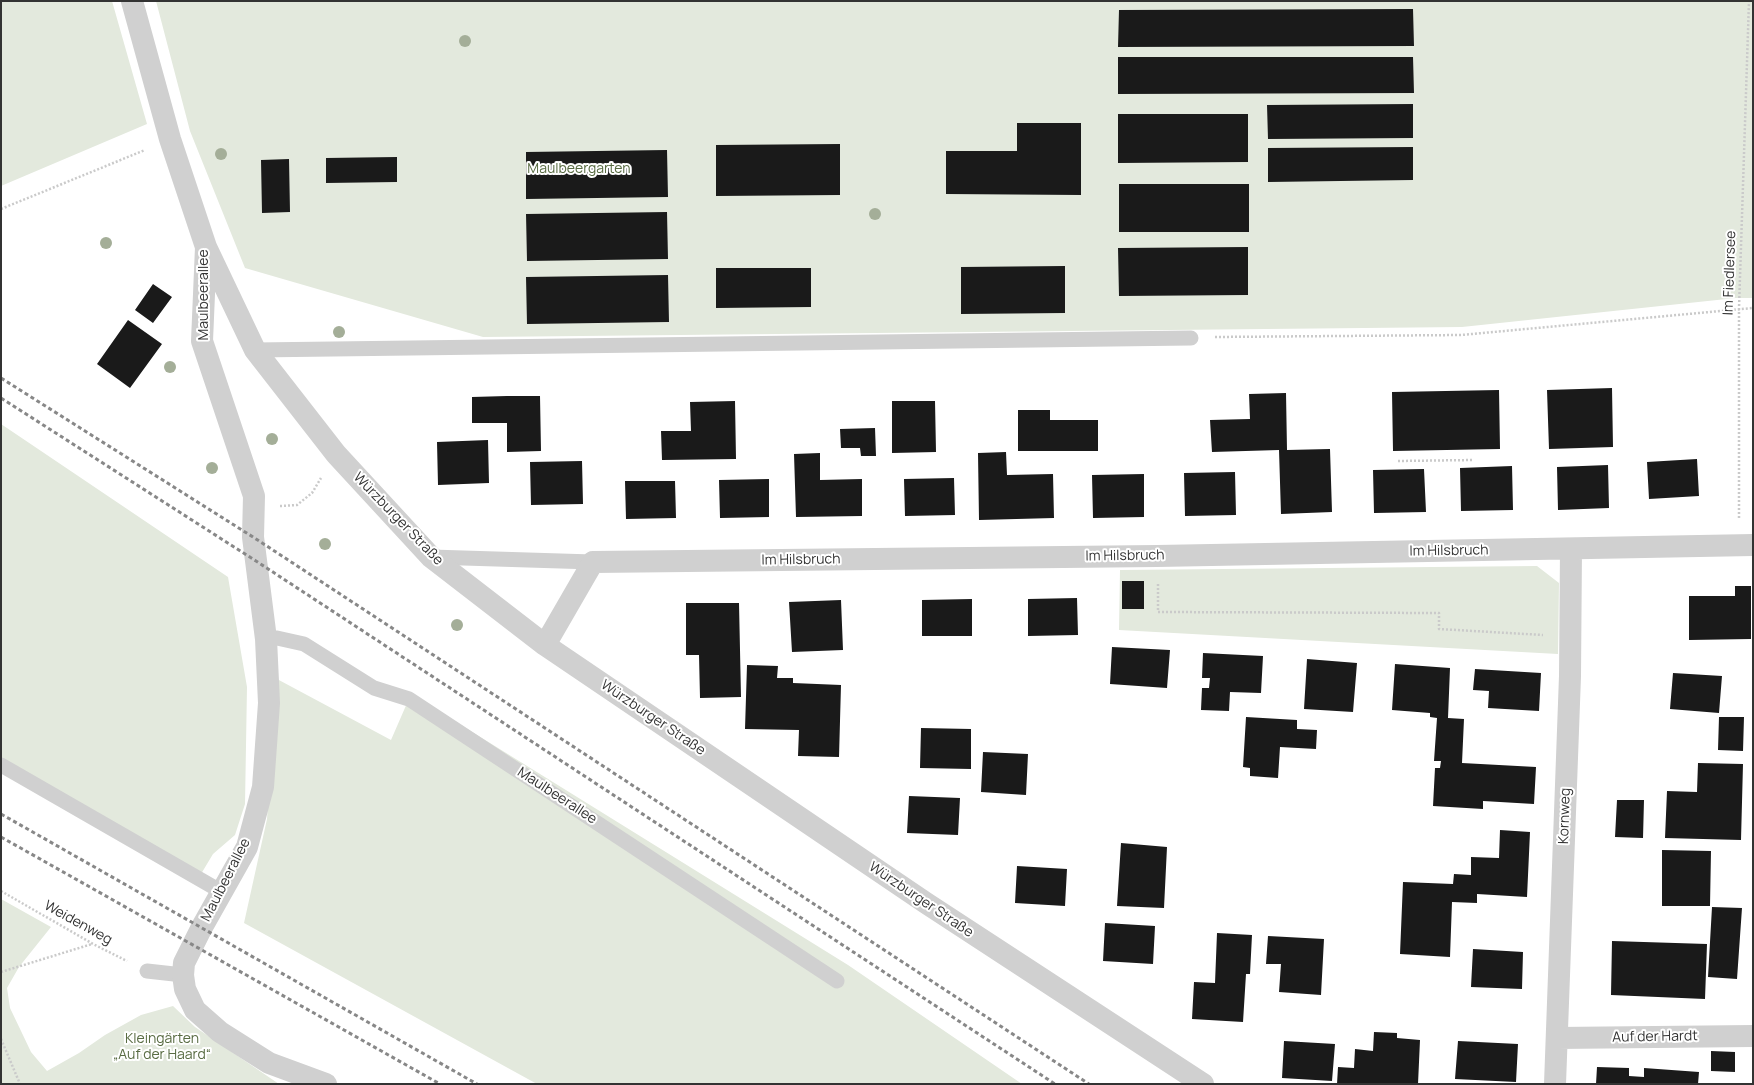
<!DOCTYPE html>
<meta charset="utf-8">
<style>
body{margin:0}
#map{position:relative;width:1754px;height:1085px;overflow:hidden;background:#fff;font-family:Manrope,sans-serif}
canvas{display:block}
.frame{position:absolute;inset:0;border:2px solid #333;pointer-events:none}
</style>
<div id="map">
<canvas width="1754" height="1085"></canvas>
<div class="frame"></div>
</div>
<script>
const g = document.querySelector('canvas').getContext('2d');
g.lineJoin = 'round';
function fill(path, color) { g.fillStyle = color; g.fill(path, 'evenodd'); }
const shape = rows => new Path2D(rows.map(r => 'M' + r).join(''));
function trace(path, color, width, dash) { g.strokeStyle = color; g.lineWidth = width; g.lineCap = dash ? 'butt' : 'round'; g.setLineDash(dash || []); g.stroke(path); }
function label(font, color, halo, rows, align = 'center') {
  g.font = font + ' Manrope,sans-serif'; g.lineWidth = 4; g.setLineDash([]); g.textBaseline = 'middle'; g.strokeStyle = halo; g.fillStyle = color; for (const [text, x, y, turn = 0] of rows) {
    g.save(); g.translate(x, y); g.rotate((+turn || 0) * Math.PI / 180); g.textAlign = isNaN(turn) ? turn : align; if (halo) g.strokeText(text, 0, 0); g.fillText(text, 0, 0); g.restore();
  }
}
const green = shape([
 [1,1,112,1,147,124,1,186],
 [156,1,1753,1,1753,298,1736,298,1462,327,483,337,245,268,190,131],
 [1,424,228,577,247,687,245,804,235,835,213,854,201,874,1,758],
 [1537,566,1559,583,1558,654,1119,630,1120,570],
 [277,679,391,740,411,694,848,965,1022,1084,537,1084,244,923,267,819],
 [1,899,51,927,19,967,7,988,10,1008,21,1031,31,1052,47,1071,79,1053,105,1035,141,1015,173,1006,195,1027,279,1084,1,1084]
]);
const building = shape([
 [1413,9,1414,46,1118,47,1119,10],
 [1118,57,1413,57,1414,93,1118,94],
 [1413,104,1413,138,1268,139,1267,105],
 [1118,114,1248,114,1248,162,1118,163],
 [1017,123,1081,123,1081,195,946,194,946,151,1017,151],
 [840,144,840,195,716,196,716,145],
 [1413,147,1413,180,1268,182,1268,148],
 [667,150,668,197,526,199,526,152],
 [397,157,397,182,326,183,326,158],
 [289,159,290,212,262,213,261,160],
 [1119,184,1249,184,1249,232,1119,232],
 [667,212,668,259,527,261,526,214],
 [1248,247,1248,295,1119,296,1118,248],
 [1065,266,1065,313,961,314,961,267],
 [716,268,811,268,811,307,716,308],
 [668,275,669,322,527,324,526,277],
 [153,284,172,297,153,323,135,310],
 [128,320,162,344,130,388,97,364],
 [1612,388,1613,447,1549,449,1547,390],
 [1499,390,1500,449,1393,451,1392,392],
 [1286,393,1287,450,1330,449,1332,512,1281,514,1279,450,1212,452,1210,420,1250,419,1249,394],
 [507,396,540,396,541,451,507,452,507,423,472,423,472,397],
 [735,401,736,459,662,460,661,431,691,431,690,402],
 [892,401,935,401,936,452,892,453],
 [1018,410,1050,410,1050,420,1098,420,1098,451,1018,451],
 [875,428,876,456,861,456,860,448,841,448,840,429],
 [488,440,489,483,438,485,437,442],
 [1006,452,1007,475,1053,474,1054,518,979,520,978,453],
 [820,453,820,480,862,479,862,516,796,517,794,454],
 [1697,459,1699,496,1649,499,1647,462],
 [582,461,583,504,531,505,530,462],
 [1608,465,1609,508,1558,510,1557,467],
 [1512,466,1513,510,1461,511,1460,468],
 [1424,469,1426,512,1374,513,1373,470],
 [1235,472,1236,515,1185,516,1184,473],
 [1144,474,1144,517,1093,518,1092,475],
 [954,478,955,515,905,516,904,479],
 [769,479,769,517,720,518,719,480],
 [625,481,675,481,676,518,626,519],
 [1122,581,1144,581,1144,609,1122,609],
 [1735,586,1751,586,1751,639,1689,640,1689,596,1735,596],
 [1077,598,1078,635,1028,636,1028,599],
 [972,599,972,636,922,636,922,600],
 [841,600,843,650,792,652,789,602],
 [686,603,739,603,741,697,700,698,699,655,686,655],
 [1112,647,1170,650,1167,688,1110,684],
 [1203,653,1263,656,1261,693,1230,692,1229,711,1201,710,1202,688,1209,688,1210,678,1202,678],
 [1307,659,1357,663,1353,712,1304,709],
 [1395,664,1450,668,1448,718,1464,719,1462,763,1536,767,1534,804,1483,801,1483,809,1433,806,1435,768,1440,768,1441,761,1434,761,1437,718,1430,717,1430,713,1392,710],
 [747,665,778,666,777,678,793,678,793,683,841,685,839,757,798,756,799,730,745,729],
 [1475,669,1541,673,1539,711,1488,708,1489,691,1473,690],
 [1673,673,1722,676,1719,713,1670,709],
 [1246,717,1297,720,1297,729,1317,730,1316,749,1280,747,1278,778,1250,776,1250,768,1243,767],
 [1719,717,1744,717,1743,751,1718,750],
 [921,728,971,729,971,769,920,768],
 [983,752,1028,754,1026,795,981,792],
 [1698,763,1743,764,1741,840,1665,838,1667,791,1697,792],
 [909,796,960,798,958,835,907,833],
 [1617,800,1644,800,1643,838,1615,837],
 [1500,830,1530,832,1527,897,1477,894,1477,903,1452,902,1450,957,1400,954,1403,882,1453,884,1454,874,1471,875,1471,857,1499,858],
 [1121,843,1167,847,1164,908,1117,906],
 [1662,850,1711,851,1710,906,1662,906],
 [1017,866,1067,869,1065,906,1015,903],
 [1712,907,1742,908,1737,979,1708,977],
 [1105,923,1155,926,1153,964,1103,961],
 [1217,933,1252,935,1250,974,1246,974,1243,1022,1192,1019,1194,982,1215,983],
 [1268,936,1324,939,1321,995,1279,992,1281,964,1266,964],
 [1612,941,1707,944,1705,999,1611,995],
 [1473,949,1523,952,1522,989,1471,987],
 [1374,1032,1397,1033,1397,1038,1420,1040,1418,1084,1337,1084,1338,1067,1354,1068,1355,1049,1373,1051],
 [1284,1041,1335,1044,1332,1081,1282,1078],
 [1458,1041,1518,1044,1516,1082,1455,1079],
 [1711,1051,1735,1052,1735,1072,1711,1071],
 [1597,1067,1629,1068,1629,1076,1644,1077,1644,1068,1699,1072,1698,1084,1596,1084]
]);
const path = shape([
 [1,209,145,150],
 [1215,337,1461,335,1753,308],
 [1398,461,1474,460],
 [280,506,297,505,312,493,321,478],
 [1739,518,1739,308,1749,1],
 [1158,584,1158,612,1439,613,1439,629,1543,635],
 [1,891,93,944,127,961],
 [1,972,92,944],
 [1,1039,20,1084]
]);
const service = shape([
 [255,350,1191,338],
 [431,557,593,562],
 [266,639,277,638,304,644,374,688,409,699,837,981],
 [1,765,222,892],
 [147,971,183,975]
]);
const minor = shape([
 [132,1,170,139,206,247,202,341,254,496,253,537,266,639,269,703,263,787,247,847,202,927,184,963,183,975,185,989,195,1010,220,1032,269,1063,326,1084],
 [206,247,255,350,336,454,431,557,545,645,926,903,1203,1084],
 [545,645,593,562,1157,556,1753,545],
 [1557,1038,1753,1036],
 [1555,1084,1570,676,1571,549]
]);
const rail = shape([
 [1,378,253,537,1089,1084],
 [1,398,256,561,1055,1084],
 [1,814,477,1084],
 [1,837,440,1084]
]);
const trees = [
 [465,41],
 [221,154],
 [875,214],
 [106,243],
 [339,332],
 [170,367],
 [272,439],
 [212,468],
 [325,544],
 [457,625]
];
const parkNames = [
 ["Maulbeergarten",579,169],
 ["Kleingärten",162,1039],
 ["„Auf der Haard“",162,1055]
];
const streetNames = [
 ["Im Fiedlersee",1730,273,-88],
 ["Maulbeerallee",204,295,-90],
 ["Würzburger Straße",398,519,46],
 ["Im Hilsbruch",1449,551,-1],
 ["Im Hilsbruch",1125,556,-1],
 ["Im Hilsbruch",801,560,-1],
 ["Würzburger Straße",653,718,34],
 ["Maulbeerallee",557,796,33],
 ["Kornweg",1565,816,-88],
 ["Maulbeerallee",226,880,-63],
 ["Würzburger Straße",921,900,34],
 ["Weidenweg",78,923,29],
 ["Auf der Hardt",1655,1037,-1]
];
fill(green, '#e3e9dd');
fill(building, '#1a1a1a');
trace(path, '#cacaca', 2.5, [2, 2]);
trace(service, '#d0d0d0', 15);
trace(minor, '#d0d0d0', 22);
trace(rail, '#888', 3, [4, 3]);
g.fillStyle = '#a4ae98';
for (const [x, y] of trees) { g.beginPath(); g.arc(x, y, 6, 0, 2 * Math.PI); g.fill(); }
label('14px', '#596c43', '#fff', parkNames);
label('14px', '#333', '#fff', streetNames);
</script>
